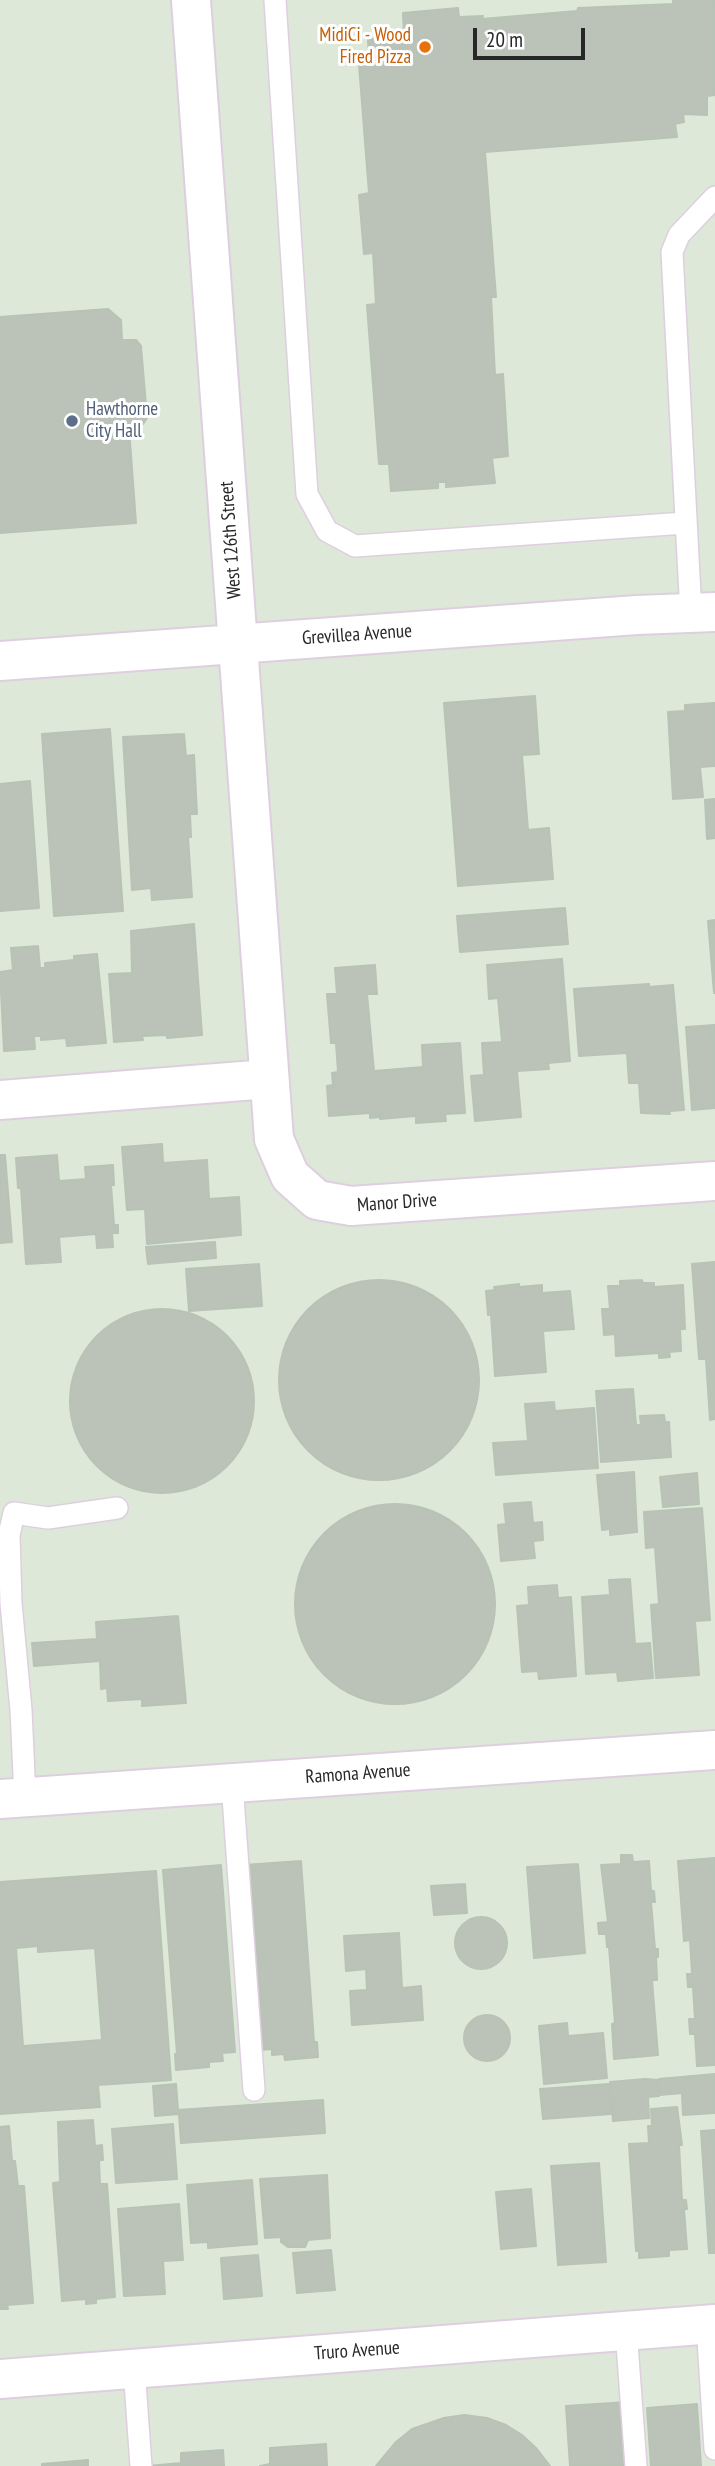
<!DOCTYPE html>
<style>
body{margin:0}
#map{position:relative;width:715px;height:2466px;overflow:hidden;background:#dde8d9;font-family:"PT Sans Narrow",sans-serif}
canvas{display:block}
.scale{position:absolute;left:473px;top:28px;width:112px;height:32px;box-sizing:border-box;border:4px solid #272727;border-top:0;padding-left:9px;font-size:21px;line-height:24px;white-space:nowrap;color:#272727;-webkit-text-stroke:5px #fff;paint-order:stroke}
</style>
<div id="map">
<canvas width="715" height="2466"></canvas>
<div class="scale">20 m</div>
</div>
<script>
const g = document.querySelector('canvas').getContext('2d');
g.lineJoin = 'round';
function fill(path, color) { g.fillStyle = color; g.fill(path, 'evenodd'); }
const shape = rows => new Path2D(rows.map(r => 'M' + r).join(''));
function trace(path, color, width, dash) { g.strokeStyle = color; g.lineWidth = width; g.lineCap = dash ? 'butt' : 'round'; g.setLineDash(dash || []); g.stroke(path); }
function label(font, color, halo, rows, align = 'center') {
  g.font = font + ' "PT Sans Narrow",sans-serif'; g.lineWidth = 6; g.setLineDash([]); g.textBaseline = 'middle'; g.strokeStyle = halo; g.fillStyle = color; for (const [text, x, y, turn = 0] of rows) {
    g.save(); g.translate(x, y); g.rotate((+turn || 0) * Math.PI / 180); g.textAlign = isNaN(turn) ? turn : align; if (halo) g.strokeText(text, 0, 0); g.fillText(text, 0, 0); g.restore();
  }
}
const building = shape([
 [673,0,715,0,715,95,707,96,707,115,683,114,684,122,675,124,677,137,485,152,496,297,491,297,495,375,503,374,508,456,492,458,495,483,446,487,446,482,438,482,438,488,391,491,389,464,379,464,367,305,376,304,373,253,364,254,359,195,369,193,359,65,369,64,368,39,404,35,403,13,458,8,459,17,483,16,482,19,577,11,578,8,673,4,673,0],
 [108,309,121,320,122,340,136,340,141,346,147,418,143,424,129,428,136,523,0,533,0,317,108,309],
 [535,696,539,754,522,755,528,830,549,828,553,879,458,886,444,703,535,696],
 [715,703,715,766,700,767,703,797,673,799,668,712,685,711,685,705,715,703],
 [110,729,123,911,54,916,42,734,110,729],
 [184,734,186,756,194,755,197,814,190,814,191,837,188,837,192,897,152,900,151,888,132,890,123,737,184,734],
 [30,781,39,908,0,911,0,784,30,781],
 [715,799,715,838,707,839,705,800,715,799],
 [565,908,568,944,460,952,457,916,565,908],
 [715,920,715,993,714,993,708,921,715,920],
 [194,924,202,1035,167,1038,167,1035,142,1036,143,1040,114,1042,109,974,132,973,131,931,194,924],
 [38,946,40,968,45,968,45,963,74,960,74,956,97,954,106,1043,67,1046,66,1038,41,1040,41,1036,34,1036,35,1049,4,1051,0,972,13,970,11,948,38,946],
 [562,959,570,1061,548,1063,549,1069,517,1071,521,1117,475,1121,471,1076,484,1075,482,1043,502,1042,498,998,489,999,487,965,562,959],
 [375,965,377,994,367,994,374,1071,423,1067,422,1045,460,1043,465,1113,445,1114,446,1121,416,1123,416,1116,380,1119,380,1117,370,1118,370,1113,329,1116,327,1086,333,1085,332,1073,338,1072,336,1043,331,1043,327,994,337,994,335,968,375,965],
 [649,984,649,987,673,985,684,1110,669,1111,670,1114,641,1113,639,1083,629,1083,627,1053,579,1056,574,989,649,984],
 [715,1025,715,1108,692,1110,686,1027,715,1025],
 [162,1144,163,1163,207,1160,209,1199,239,1197,241,1235,147,1244,145,1209,127,1210,122,1147,162,1144],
 [0,1155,5,1155,12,1242,0,1243,0,1155],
 [57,1155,59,1181,86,1179,85,1167,113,1165,114,1185,111,1185,114,1225,118,1225,118,1233,112,1233,113,1247,97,1248,96,1234,59,1237,61,1262,26,1264,21,1188,18,1188,16,1158,57,1155],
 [215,1242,216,1258,148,1264,146,1247,215,1242],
 [715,1262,715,1419,710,1420,706,1359,699,1359,692,1264,715,1262],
 [259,1264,262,1306,189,1311,186,1269,259,1264],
 [642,1280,643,1283,654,1283,654,1287,683,1285,685,1329,680,1329,681,1351,669,1352,670,1357,659,1358,659,1353,616,1356,615,1334,604,1335,602,1309,610,1309,608,1286,620,1286,620,1281,642,1280],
 '279 1380a100 100 0 1 1 200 0a100 100 0 1 1-200 0Z',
 [519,1284,519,1287,542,1285,542,1293,570,1291,574,1329,543,1331,546,1372,495,1376,491,1314,488,1315,486,1291,495,1290,494,1287,519,1284],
 '70 1401a92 92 0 1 1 184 0a92 92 0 1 1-184 0Z',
 [633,1389,636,1425,641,1425,640,1416,664,1415,665,1422,669,1422,671,1457,601,1462,596,1391,633,1389],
 [554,1402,555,1411,594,1408,598,1468,496,1475,493,1443,528,1441,525,1404,554,1402],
 [634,1472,637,1532,610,1535,610,1529,602,1530,597,1475,634,1472],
 [697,1473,699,1504,663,1507,660,1477,697,1473],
 [531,1502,533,1523,542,1522,543,1540,533,1541,535,1558,501,1561,498,1525,506,1524,504,1504,531,1502],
 '295 1604a100 100 0 1 1 200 0a100 100 0 1 1-200 0Z',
 [702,1508,710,1620,695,1621,699,1675,656,1678,651,1605,659,1604,655,1547,646,1548,644,1512,702,1508],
 [630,1579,635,1644,650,1643,653,1678,618,1681,617,1672,586,1674,582,1597,610,1595,609,1580,630,1579],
 [557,1585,558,1598,571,1597,576,1676,539,1679,538,1671,522,1672,517,1606,529,1605,528,1587,557,1585],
 [178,1616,186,1703,142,1706,142,1699,108,1701,107,1688,101,1689,100,1661,34,1666,32,1643,97,1639,96,1622,178,1616],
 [621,1855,632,1855,633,1862,649,1861,651,1891,654,1891,655,1902,651,1902,655,1949,658,1949,658,1957,656,1957,657,1980,652,1980,658,2055,614,2059,612,2024,615,2023,609,1947,607,1947,606,1934,599,1934,598,1923,608,1922,601,1865,621,1864,621,1855],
 [715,1858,715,2065,697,2066,695,2034,690,2034,689,2019,695,2019,693,1987,688,1987,687,1974,692,1974,690,1940,684,1941,678,1861,715,1858],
 [301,1861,314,2042,317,2042,318,2057,285,2060,284,2054,272,2055,272,2049,258,2050,244,1865,301,1861],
 [578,1864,585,1953,534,1958,527,1867,578,1864],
 [221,1865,235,2052,222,2053,223,2061,209,2062,209,2067,176,2070,175,2054,177,2054,163,1870,221,1865],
 [156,1871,171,2080,98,2085,100,2107,0,2114,0,1882,156,1871],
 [38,1946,38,1952,95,1948,102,2040,23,2046,16,1948,38,1946],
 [465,1884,467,1913,434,1915,431,1886,465,1884],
 '455 1943a26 26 0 1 1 52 0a26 26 0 1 1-52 0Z',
 [399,1933,402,1988,421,1986,423,2020,352,2025,350,1991,367,1990,366,1969,346,1971,344,1936,399,1933],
 '464 2038a23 23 0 1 1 46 0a23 23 0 1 1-46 0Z',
 [567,2023,568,2036,603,2033,607,2078,544,2084,539,2026,567,2023],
 [715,2074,715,2113,683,2115,682,2093,660,2095,659,2079,715,2074],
 [645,2079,658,2080,659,2096,648,2097,649,2118,613,2121,610,2082,645,2079],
 [176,2084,178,2110,323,2100,325,2133,181,2143,179,2114,155,2116,153,2086,176,2084],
 [609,2084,611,2114,543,2119,540,2089,609,2084],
 [677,2107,682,2145,679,2145,682,2200,686,2200,687,2209,684,2209,687,2249,669,2250,669,2256,639,2258,639,2251,636,2251,629,2144,649,2143,648,2126,652,2126,651,2109,677,2107],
 [93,2120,95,2146,102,2145,103,2160,99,2160,100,2184,107,2184,115,2297,96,2299,96,2303,86,2304,86,2299,62,2301,53,2183,60,2182,58,2122,93,2120],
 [173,2124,177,2179,116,2183,112,2129,173,2124],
 [9,2126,12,2161,15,2161,18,2186,24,2186,33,2303,7,2305,8,2309,0,2309,0,2127,9,2126],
 [715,2130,715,2253,709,2253,701,2131,715,2130],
 [599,2163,606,2262,558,2265,551,2166,599,2163],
 [327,2175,330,2238,308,2240,305,2247,288,2247,281,2242,281,2237,265,2238,260,2179,327,2175],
 [252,2180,257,2244,208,2248,208,2242,191,2243,187,2185,252,2180],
 [531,2189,536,2246,501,2249,496,2192,531,2189],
 [179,2204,183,2260,163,2261,165,2294,124,2296,118,2209,179,2204],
 [331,2250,335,2290,297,2293,293,2253,331,2250],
 [258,2255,262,2296,224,2299,221,2258,258,2255],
 [628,2402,633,2466,570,2466,566,2406,628,2402],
 [697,2404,701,2466,651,2466,647,2408,697,2404],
 [464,2415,487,2418,506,2425,522,2435,537,2449,550,2466,376,2466,396,2442,412,2429,444,2418,464,2415],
 [326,2444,327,2466,260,2466,270,2464,270,2448,326,2444],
 [223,2450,224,2466,148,2466,181,2463,181,2453,223,2450],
 [88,2460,88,2466,42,2466,42,2464,88,2460]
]);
const lane = shape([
 [275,0,307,494,327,531,355,546,685,523],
 [691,614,672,252,679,235,715,197],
 [232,1783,254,2090],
 [25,1797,21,1710,11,1603,9,1535,14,1513,48,1518,117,1508],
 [707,2324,715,2449],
 [626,2330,636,2466],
 [134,2368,141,2466]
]);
const street = shape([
 [191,0,274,1139,290,1176,317,1200,351,1206,715,1181],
 [0,661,637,615,715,612],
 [0,1100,268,1079],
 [0,2379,715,2324]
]);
const secondary = shape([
 [0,1799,715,1750]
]);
const markers = [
 [425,47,7,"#e8710a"],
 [72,421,7,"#5c6f8a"]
];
const foodNames = [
 ["MidiCi - Wood",411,36],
 ["Fired Pizza",411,58]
];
const serviceNames = [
 ["Hawthorne",86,410],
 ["City Hall",86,432]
];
const streetNames = [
 ["West 126th Street",231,540,-94],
 ["Grevillea Avenue",357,635,-4],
 ["Manor Drive",397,1203,-4],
 ["Ramona Avenue",358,1774,-4],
 ["Truro Avenue",357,2351,-4]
];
fill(building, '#bbc3b9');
trace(building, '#b7c3b4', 2);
trace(lane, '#decfdf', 24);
trace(street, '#decfdf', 42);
trace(secondary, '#decfdf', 42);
trace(lane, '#fff', 21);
trace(street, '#fff', 38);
trace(secondary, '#fff', 38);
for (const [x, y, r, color] of markers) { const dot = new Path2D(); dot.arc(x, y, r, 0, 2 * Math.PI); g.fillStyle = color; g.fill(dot); trace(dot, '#fff', 2.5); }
label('19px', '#c56008', '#fff', foodNames, 'right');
label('19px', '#4e5e75', '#fff', serviceNames, 'left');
label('19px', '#272727', '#fff', streetNames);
</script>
